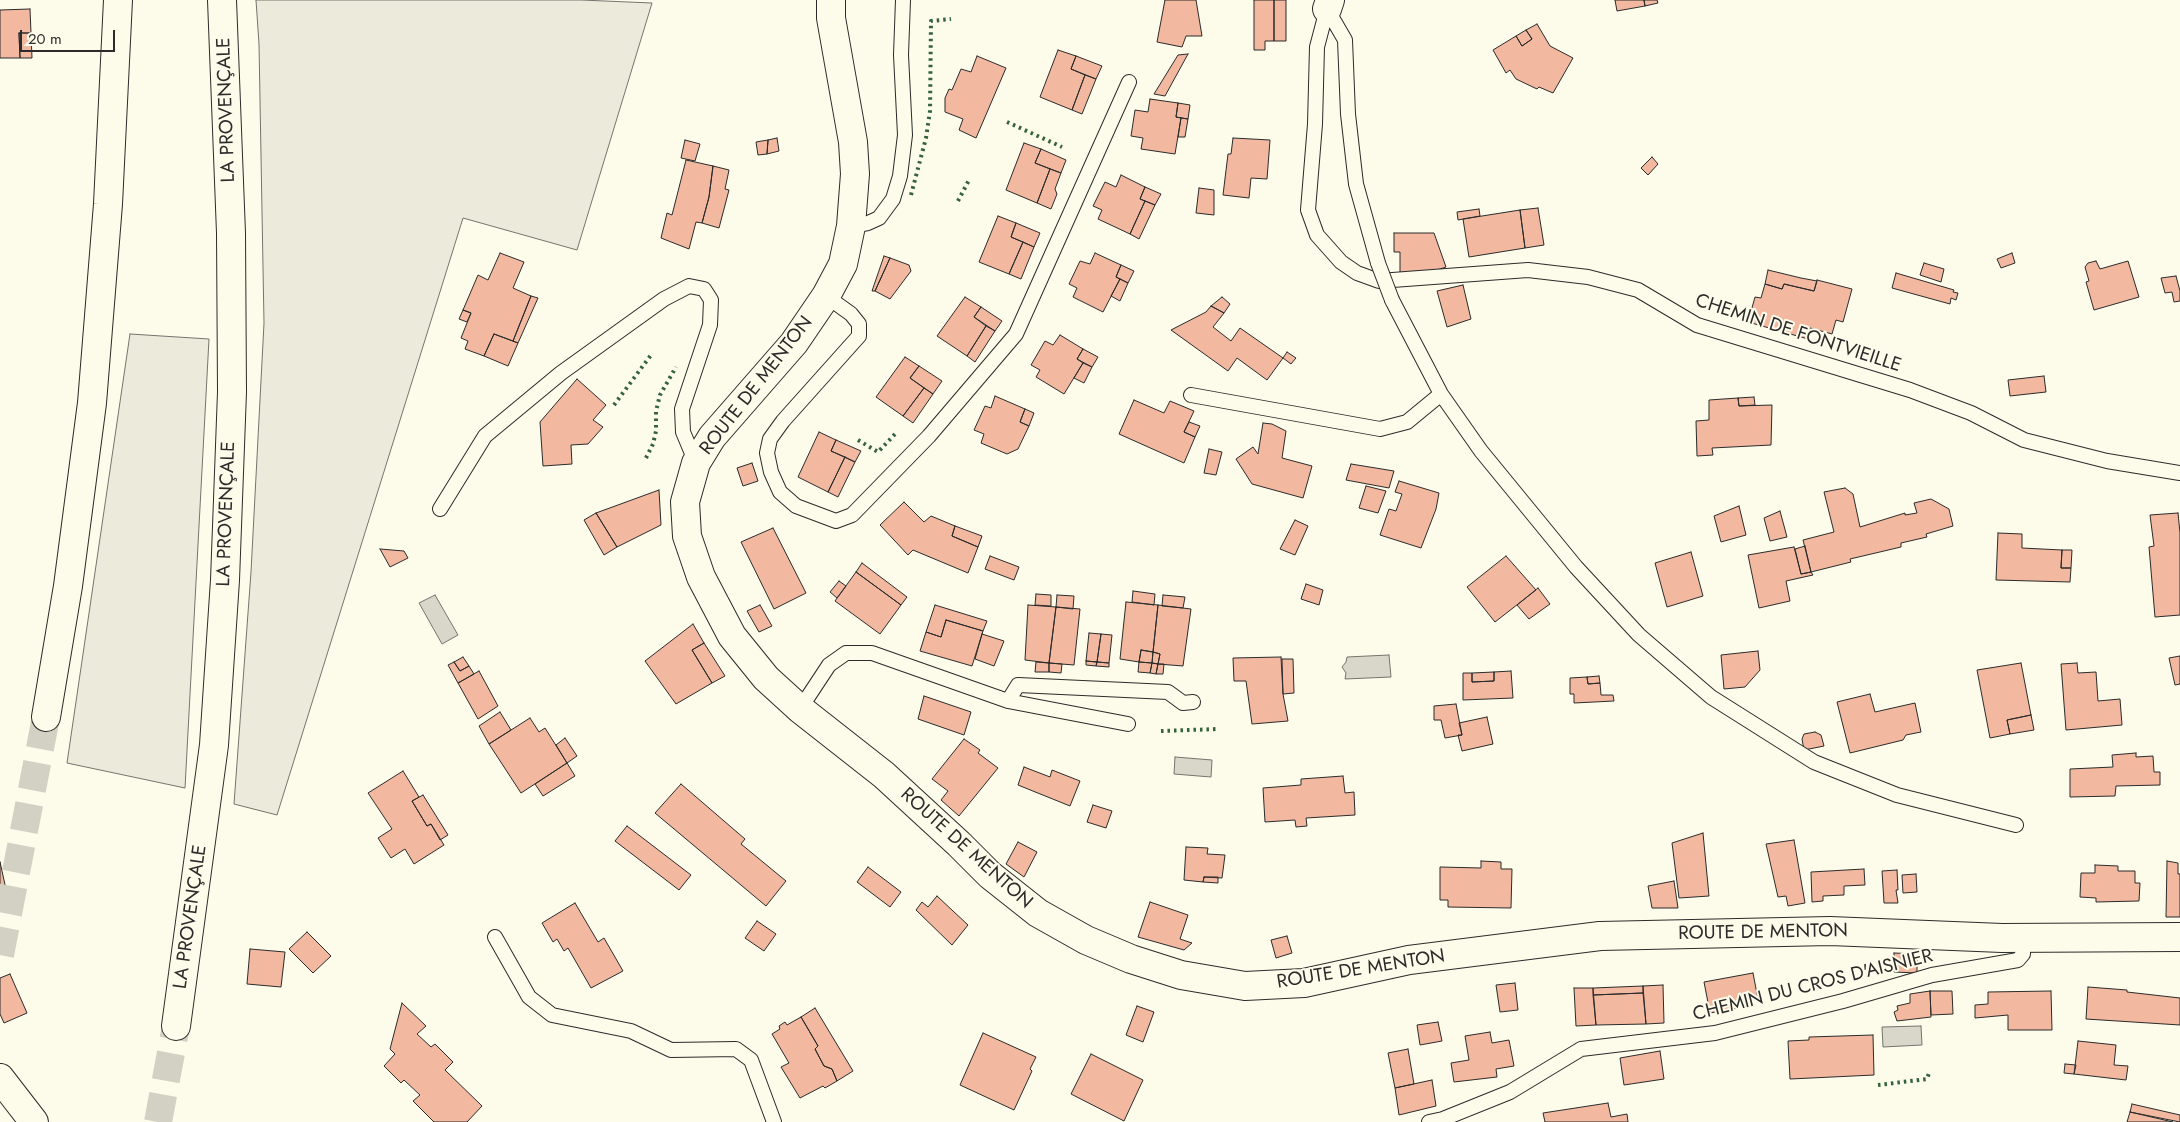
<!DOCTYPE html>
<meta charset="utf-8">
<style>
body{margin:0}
#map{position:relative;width:2180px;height:1122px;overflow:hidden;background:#fdfbea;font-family:Jost,sans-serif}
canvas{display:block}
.scale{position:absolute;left:20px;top:30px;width:95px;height:22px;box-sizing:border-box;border:2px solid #2b2b2b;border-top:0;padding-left:6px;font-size:15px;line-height:18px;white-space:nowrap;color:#2b2b2b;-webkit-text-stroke:4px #fdfbea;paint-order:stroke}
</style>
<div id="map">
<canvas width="2180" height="1122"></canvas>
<div class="scale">20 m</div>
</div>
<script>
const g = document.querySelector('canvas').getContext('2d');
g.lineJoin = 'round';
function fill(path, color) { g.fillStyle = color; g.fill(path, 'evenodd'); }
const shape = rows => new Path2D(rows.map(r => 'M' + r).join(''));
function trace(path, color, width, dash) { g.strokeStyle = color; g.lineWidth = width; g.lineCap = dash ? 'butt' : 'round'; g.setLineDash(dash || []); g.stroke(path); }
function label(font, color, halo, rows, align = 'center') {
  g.font = font + ' Jost,sans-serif'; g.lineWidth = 4; g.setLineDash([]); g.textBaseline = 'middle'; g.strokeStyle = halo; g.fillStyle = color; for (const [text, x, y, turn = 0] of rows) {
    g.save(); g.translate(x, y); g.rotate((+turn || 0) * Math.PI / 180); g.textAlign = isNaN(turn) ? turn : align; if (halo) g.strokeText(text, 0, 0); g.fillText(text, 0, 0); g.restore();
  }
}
const green = shape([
 [256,0,581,0,652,3,577,250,463,218,277,815,234,804,251,572,264,323,259,44,256,0],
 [130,334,209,339,185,788,67,763,130,334]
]);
const water = shape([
 [435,595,458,635,442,644,419,603,435,595],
 [1389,655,1391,677,1345,679,1346,673,1342,667,1346,662,1347,657,1389,655],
 [1175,757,1212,760,1211,777,1174,774,1175,757],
 [1921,1026,1922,1045,1883,1047,1882,1027,1921,1026]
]);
const building = shape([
 [1165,0,1196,0,1202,36,1186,36,1182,47,1157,42,1165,0],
 [1254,0,1274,0,1274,41,1265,41,1265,50,1254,50,1254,0],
 [1274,0,1286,0,1286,41,1274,41,1274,0],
 [1615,0,1644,0,1645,6,1617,11,1615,0],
 [1644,0,1657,0,1658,3,1645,6,1644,0],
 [30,9,31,33,19,33,20,58,0,58,0,10,30,9],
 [1537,24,1550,46,1573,58,1553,93,1539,87,1537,89,1516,79,1510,70,1506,73,1493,50,1516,36,1522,46,1532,39,1526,30,1537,24],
 [1526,30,1532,39,1522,46,1516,36,1526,30],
 [19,33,31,33,32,58,20,58,19,33],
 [1058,50,1076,56,1071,69,1085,75,1072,110,1040,97,1058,50],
 [1188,54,1165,96,1154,94,1178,55,1188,54],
 [977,56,1006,68,976,138,959,130,963,119,945,112,945,98,949,89,952,90,961,69,971,72,977,56],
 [1076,56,1102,66,1096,79,1071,69,1076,56],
 [1085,75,1096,79,1082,114,1072,110,1085,75],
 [1150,99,1178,103,1176,117,1181,118,1175,154,1141,149,1143,138,1131,136,1135,110,1148,112,1150,99],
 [1178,103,1190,105,1188,119,1176,117,1178,103],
 [1181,118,1188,119,1185,137,1178,137,1181,118],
 [777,138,779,151,767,154,768,140,777,138],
 [1233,138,1270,140,1267,179,1251,178,1249,198,1223,195,1228,154,1231,154,1233,138],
 [685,140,700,144,695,161,681,158,685,140],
 [768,140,767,154,758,155,756,142,768,140],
 [1024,143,1041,149,1035,163,1050,169,1037,203,1006,190,1024,143],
 [1041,149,1066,160,1061,173,1035,163,1041,149],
 [1652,157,1658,164,1648,175,1641,168,1652,157],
 [686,160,713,166,709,197,702,223,696,222,689,249,661,238,667,213,672,215,686,160],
 [713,166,729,170,725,189,729,190,719,228,702,223,709,197,713,166],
 [1050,169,1061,173,1055,189,1057,194,1051,209,1037,203,1050,169],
 [1121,175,1145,187,1140,199,1145,201,1130,234,1098,219,1102,210,1093,206,1105,182,1116,187,1121,175],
 [1145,187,1161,194,1155,205,1140,199,1145,187],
 [1199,188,1214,190,1214,215,1196,213,1199,188],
 [1145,201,1155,205,1139,239,1130,234,1145,201],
 [1538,208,1544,245,1525,248,1520,210,1538,208],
 [1479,209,1480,216,1458,220,1457,212,1479,209],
 [1520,210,1525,248,1469,257,1463,219,1520,210],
 [998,216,1016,223,1011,237,1023,242,1009,274,979,262,998,216],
 [1016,223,1040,233,1034,247,1011,237,1016,223],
 [1394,233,1434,233,1446,267,1422,275,1400,276,1400,252,1394,252,1394,233],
 [1023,242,1034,247,1021,279,1009,274,1023,242],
 [500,253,524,262,513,288,531,296,513,341,494,334,484,356,465,349,468,341,461,338,471,313,463,310,478,275,488,280,500,253],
 [1095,253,1121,265,1116,277,1120,279,1103,312,1073,297,1077,288,1069,284,1080,261,1090,264,1095,253],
 [2012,253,2015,263,2001,268,1997,259,2012,253],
 [884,256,890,258,875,291,872,291,884,256],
 [890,258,909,265,911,271,890,299,875,291,890,258],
 [2096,261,2100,269,2128,261,2139,297,2094,310,2086,282,2089,281,2085,267,2088,263,2096,261],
 [1924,263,1944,269,1941,282,1920,275,1924,263],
 [1121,265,1134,271,1128,283,1116,277,1121,265],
 [1768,270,1801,278,1817,281,1814,291,1784,284,1782,289,1765,284,1768,270],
 [1896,273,1954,290,1953,292,1958,293,1956,300,1951,298,1950,304,1892,288,1896,273],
 [2176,276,2180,291,2180,301,2174,302,2172,292,2165,293,2161,278,2176,276],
 [1120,279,1128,283,1120,301,1111,296,1120,279],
 [1817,280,1852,289,1843,322,1836,320,1832,334,1810,328,1808,339,1748,322,1755,297,1761,298,1765,284,1782,289,1784,284,1814,291,1817,280],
 [1463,285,1471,319,1447,327,1437,291,1463,285],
 [531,296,538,298,518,343,513,341,531,296],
 [965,297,981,307,974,317,986,326,967,356,937,336,965,297],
 [1222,297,1230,304,1224,313,1211,306,1222,297],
 [1211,306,1224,313,1213,327,1231,341,1240,328,1283,358,1267,380,1237,358,1228,371,1171,330,1206,312,1211,306],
 [981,307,1002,321,995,331,974,317,981,307],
 [463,310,471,313,467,322,459,319,463,310],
 [986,326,995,331,975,362,967,356,986,326],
 [494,334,518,343,508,366,484,356,494,334],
 [1060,335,1083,349,1077,359,1083,363,1064,394,1036,377,1040,370,1031,365,1045,341,1053,345,1060,335],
 [1083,349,1098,357,1092,367,1077,359,1083,349],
 [1287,352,1296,358,1291,364,1283,358,1287,352],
 [905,357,919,366,910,378,924,388,903,416,876,397,905,357],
 [1083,363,1092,367,1084,383,1074,378,1083,363],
 [919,366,942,381,933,394,910,378,919,366],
 [2044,376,2046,392,2010,396,2008,380,2044,376],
 [577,379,606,405,593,420,603,427,588,444,571,445,572,464,543,466,540,422,577,379],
 [924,388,933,394,913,423,903,416,924,388],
 [995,396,1025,409,1020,422,1029,426,1018,449,1007,454,981,443,984,434,974,430,985,406,991,408,995,396],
 [1754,397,1755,405,1739,406,1738,398,1754,397],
 [1738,398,1739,406,1772,405,1771,445,1712,448,1713,455,1697,456,1696,421,1709,420,1709,400,1738,398],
 [1134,400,1164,413,1170,401,1194,411,1184,432,1195,437,1184,463,1119,434,1134,400],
 [1025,409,1034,413,1029,426,1020,422,1025,409],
 [1189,422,1200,426,1195,437,1184,432,1189,422],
 [1263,423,1272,424,1286,431,1282,458,1312,466,1303,498,1252,484,1236,459,1253,447,1258,454,1263,423],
 [819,432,836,440,831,451,845,457,828,492,798,477,819,432],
 [836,440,861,451,855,462,831,451,836,440],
 [1209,449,1222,452,1216,475,1204,473,1209,449],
 [845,457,855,462,838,497,828,492,845,457],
 [752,463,758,481,743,486,737,468,752,463],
 [1351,464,1394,471,1389,488,1346,480,1351,464],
 [1399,481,1439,493,1436,509,1421,548,1380,535,1389,509,1396,511,1402,494,1395,492,1399,481],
 [1366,486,1386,491,1378,513,1359,508,1366,486],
 [1845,488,1853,494,1860,527,1905,513,1905,515,1917,513,1914,503,1931,499,1949,509,1953,526,1926,534,1927,537,1901,543,1901,547,1850,559,1851,562,1811,572,1803,540,1834,532,1824,492,1845,488],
 [659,490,661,525,617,547,596,513,659,490],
 [904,502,924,522,931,516,955,526,952,536,978,547,968,573,913,550,908,555,880,525,904,502],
 [1739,506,1746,535,1721,542,1714,516,1739,506],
 [1780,511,1787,537,1770,541,1764,518,1780,511],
 [596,513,617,547,604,555,584,520,596,513],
 [2178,513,2180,533,2180,615,2155,617,2149,547,2154,546,2150,515,2178,513],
 [1295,520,1308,526,1295,555,1280,549,1295,520],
 [955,526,982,536,978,547,952,536,955,526],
 [773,528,806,593,774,609,741,542,773,528],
 [1998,533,2022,534,2022,548,2062,550,2061,568,2071,568,2070,582,1996,580,1998,533],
 [1805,546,1811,572,1801,574,1795,549,1805,546],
 [1794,547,1801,574,1811,572,1813,575,1786,581,1790,601,1759,608,1748,555,1794,547],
 [380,549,404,551,408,558,390,567,380,549],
 [2062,550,2072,550,2071,568,2061,568,2062,550],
 [1691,552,1703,596,1667,607,1655,563,1691,552],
 [990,556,1019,567,1014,580,985,569,990,556],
 [1506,556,1536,590,1495,622,1467,587,1506,556],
 [862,563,907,597,901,605,856,572,862,563],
 [856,572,901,605,880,634,835,601,856,572],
 [839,581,846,586,837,598,830,592,839,581],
 [1306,584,1323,590,1319,605,1301,599,1306,584],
 [1538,588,1550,604,1529,619,1517,605,1538,588],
 [1133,591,1155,594,1154,605,1132,602,1133,591],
 [1036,594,1051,595,1051,606,1035,605,1036,594],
 [1057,595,1074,596,1073,609,1056,607,1057,595],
 [1163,595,1185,597,1183,608,1162,606,1163,595],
 [1126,602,1158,605,1153,652,1141,650,1139,662,1120,659,1126,602],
 [760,605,772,626,759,632,747,611,760,605],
 [935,605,987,621,983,631,946,620,941,637,926,632,935,605],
 [1028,605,1056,607,1049,663,1025,660,1028,605],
 [1158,605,1191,609,1183,666,1158,664,1160,654,1153,652,1158,605],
 [1056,607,1080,609,1074,665,1049,663,1056,607],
 [946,620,983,631,972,666,920,651,926,632,941,637,946,620],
 [693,624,704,643,692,650,712,683,676,704,645,661,693,624],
 [1089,633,1101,634,1097,662,1086,661,1089,633],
 [982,634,1004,641,994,666,975,659,982,634],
 [1101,634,1112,635,1109,663,1097,662,1101,634],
 [704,643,725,676,712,683,692,650,704,643],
 [1141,650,1153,652,1152,663,1139,662,1141,650],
 [1758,651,1760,670,1745,687,1724,689,1721,655,1758,651],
 [1153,652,1160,654,1158,664,1152,663,1153,652],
 [2180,656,2180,684,2175,685,2169,658,2180,656],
 [463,657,469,666,460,671,454,662,463,657],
 [1281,657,1283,694,1288,721,1252,724,1246,681,1234,681,1233,658,1281,657],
 [1282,659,1293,659,1294,693,1283,694,1282,659],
 [1086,661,1097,662,1096,666,1086,665,1086,661],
 [454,662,460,671,469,666,474,674,458,683,448,665,454,662],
 [1036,662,1049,663,1049,672,1035,672,1036,662],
 [1097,662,1109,663,1109,667,1096,666,1097,662],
 [1139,662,1152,663,1150,673,1138,672,1139,662],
 [1049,663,1062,664,1061,673,1049,672,1049,663],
 [1152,663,1158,664,1156,674,1150,673,1152,663],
 [2021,663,2031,715,2007,720,2010,734,1990,738,1977,670,2021,663],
 [2077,663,2078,673,2096,672,2098,701,2120,699,2122,725,2066,730,2061,664,2077,663],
 [1158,664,1164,664,1163,674,1156,674,1158,664],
 [479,671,498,706,478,719,458,683,479,671],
 [1511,671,1513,698,1463,700,1463,673,1472,673,1472,682,1494,681,1494,672,1511,671],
 [1494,672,1494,681,1472,682,1472,673,1494,672],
 [1599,676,1600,683,1588,684,1587,677,1599,676],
 [1587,677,1588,684,1600,683,1601,695,1613,695,1614,701,1574,703,1574,694,1570,694,1570,678,1587,677],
 [1870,694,1875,712,1915,703,1921,732,1906,735,1903,740,1850,753,1837,702,1870,694],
 [924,696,971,712,964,735,918,719,924,696],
 [1456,704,1462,735,1445,738,1441,720,1434,720,1434,706,1456,704],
 [500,712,511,730,489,744,479,726,500,712],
 [2031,715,2034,730,2010,734,2007,720,2031,715],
 [1487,717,1493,744,1462,751,1458,735,1462,735,1459,723,1487,717],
 [530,718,539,732,545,728,567,763,521,793,489,744,530,718],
 [1815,732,1821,735,1824,746,1804,750,1802,739,1804,734,1815,732],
 [565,738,577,756,567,763,556,745,565,738],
 [964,739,980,750,978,753,998,768,959,816,941,800,948,791,932,779,964,739],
 [2136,753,2136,757,2153,756,2154,772,2160,772,2160,785,2116,786,2115,796,2070,797,2070,769,2113,767,2112,755,2136,753],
 [567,763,575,776,543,796,535,784,567,763],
 [1024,767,1050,777,1052,770,1080,781,1070,806,1018,785,1024,767],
 [403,771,419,797,412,801,427,826,431,824,444,845,414,864,405,849,391,858,378,838,392,829,368,793,403,771],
 [1343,776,1345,793,1354,792,1355,815,1306,818,1307,826,1296,827,1295,820,1265,822,1263,788,1301,785,1301,779,1343,776],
 [681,784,745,839,741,844,786,881,766,906,655,813,681,784],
 [423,795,448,835,440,840,431,824,427,826,412,801,423,795],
 [1093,805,1112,811,1106,828,1087,822,1093,805],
 [627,826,691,875,679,890,615,841,627,826],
 [1703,833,1709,896,1679,898,1672,843,1703,833],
 [1794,840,1805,903,1788,906,1786,896,1778,897,1766,844,1794,840],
 [1018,842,1037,852,1024,877,1006,864,1018,842],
 [1186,847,1208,848,1207,854,1225,855,1222,878,1204,877,1203,882,1184,880,1186,847],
 [1481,861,1501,862,1501,869,1512,869,1511,908,1448,907,1448,900,1440,900,1440,867,1481,868,1481,861],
 [2167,861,2178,863,2178,874,2180,874,2180,917,2166,917,2167,861],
 [0,862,9,903,0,905,0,862],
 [2095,865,2118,866,2118,871,2135,871,2135,883,2140,883,2139,901,2096,902,2096,898,2080,897,2081,873,2095,873,2095,865],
 [868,867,901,892,890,907,857,882,868,867],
 [1864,869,1865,885,1844,886,1844,895,1823,896,1823,901,1812,902,1811,872,1864,869],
 [1897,870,1898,890,1896,890,1898,903,1884,903,1882,871,1897,870],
 [1916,874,1917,892,1903,893,1902,875,1916,874],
 [1204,877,1218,877,1218,883,1203,882,1204,877],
 [1674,881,1678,908,1652,908,1648,886,1674,881],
 [937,896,968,925,952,945,916,910,922,902,928,907,937,896],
 [1150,902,1188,915,1180,939,1192,943,1184,950,1138,937,1150,902],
 [575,903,598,942,604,938,623,971,591,988,568,948,564,951,557,939,553,942,542,923,575,903],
 [757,921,776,934,764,951,745,938,757,921],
 [307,932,331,956,313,973,289,949,307,932],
 [1287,936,1292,953,1276,958,1271,940,1287,936],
 [250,949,285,952,281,987,247,984,250,949],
 [1894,953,1917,954,1917,973,1894,972,1894,953],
 [1753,973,1758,999,1736,1004,1737,1008,1710,1013,1704,982,1753,973],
 [10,974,27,1013,4,1023,0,1014,0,978,10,974],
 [1515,983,1518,1010,1500,1012,1496,985,1515,983],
 [1663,985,1664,1023,1646,1024,1643,986,1663,985],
 [1643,986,1643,993,1593,995,1593,988,1643,986],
 [2088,987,2127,990,2127,992,2180,998,2180,1025,2086,1019,2088,987],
 [1574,988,1593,988,1596,1025,1576,1026,1574,988],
 [1930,991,1952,991,1953,1014,1931,1015,1930,991],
 [1930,991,1931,1017,1897,1021,1894,1012,1898,1010,1897,1006,1910,1003,1910,994,1930,991],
 [2051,991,2052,1030,2008,1030,2008,1015,1975,1018,1975,1005,1988,1004,1988,992,2051,991],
 [1643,993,1646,1024,1596,1025,1593,995,1643,993],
 [402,1003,426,1026,417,1034,431,1047,435,1044,453,1062,445,1070,482,1106,467,1122,434,1122,413,1101,420,1095,404,1080,401,1083,384,1066,395,1054,390,1049,402,1003],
 [1137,1006,1154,1012,1143,1042,1126,1035,1137,1006],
 [815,1008,853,1071,837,1081,832,1069,824,1066,815,1049,818,1046,801,1017,815,1008],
 [801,1017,818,1046,815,1049,824,1066,832,1069,837,1081,825,1088,823,1086,800,1098,781,1067,789,1063,772,1034,780,1029,779,1026,785,1022,787,1025,801,1017],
 [1438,1022,1442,1041,1420,1045,1417,1025,1438,1022],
 [1490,1032,1492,1043,1509,1040,1514,1066,1496,1069,1497,1077,1454,1082,1451,1063,1469,1060,1465,1036,1490,1032],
 [983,1033,1036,1057,1030,1069,1032,1071,1014,1110,960,1085,983,1033],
 [1873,1035,1874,1075,1790,1079,1788,1041,1809,1040,1809,1037,1873,1035],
 [2078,1041,2116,1045,2114,1065,2128,1066,2126,1080,2074,1074,2078,1041],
 [1408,1049,1414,1084,1395,1088,1388,1053,1408,1049],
 [1660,1051,1664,1079,1624,1085,1620,1058,1660,1051],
 [1091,1054,1143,1080,1124,1121,1071,1094,1091,1054],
 [2065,1064,2076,1065,2074,1074,2064,1073,2065,1064],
 [1432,1080,1436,1106,1399,1115,1395,1088,1432,1080],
 [1608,1103,1611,1117,1627,1114,1628,1122,1545,1122,1543,1113,1608,1103],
 [2132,1104,2180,1115,2180,1122,2130,1112,2132,1104],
 [2130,1112,2173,1122,2127,1122,2130,1112]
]);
const motorwayTunnel = shape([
 [0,955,46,717],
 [158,1122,176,1026]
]);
const service = shape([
 [1327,9,1317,47,1315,124,1308,210,1317,235,1341,262,1357,273,1379,281,1528,270,1588,277,1638,290,1697,325,1910,390,1971,413,2024,440,2107,461,2180,473],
 [1327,9,1345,40,1348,114,1356,184,1378,263],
 [851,226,868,223,879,218,893,199,900,176,905,135,901,55,903,0],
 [826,296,851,314,859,324,859,336,783,421,770,439,767,453,771,472,780,492,796,506,836,521,852,515,929,436,1016,334,1129,82],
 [1392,300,1441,394,1481,451,1576,567,1639,635,1711,697,1814,762,1897,795,2016,825],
 [1191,395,1380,429,1407,422,1441,394],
 [440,509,485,436,561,373,664,299,689,286,704,289,711,300,710,325,682,409,683,432,696,463],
 [1008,701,1018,685,1168,692,1183,703,1193,702],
 [800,709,829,665,846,653,872,653,1008,701,1128,724],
 [495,937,529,997,552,1015,631,1031,671,1050,736,1049,751,1060,774,1122],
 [1429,1122,1443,1119,1510,1092,1581,1049,1715,1033,1843,1001,1932,975,2018,960,2023,954,2023,938]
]);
const minor = shape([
 [1327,9,1330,0]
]);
const tertiary = shape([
 [0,1078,34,1122]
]);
const secondary = shape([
 [831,0,831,18,853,142,855,174,851,226,843,264,826,296,794,343,712,437,696,463,685,502,687,536,701,577,732,636,766,678,800,709,884,775,959,844,990,875,1038,913,1086,940,1131,959,1181,975,1245,986,1304,983,1409,960,1600,936,1830,931,2002,938,2180,937]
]);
const motorway = shape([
 [46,717,68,586,92,403,108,204,118,0],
 [176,1026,214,745,225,580,232,392,231,233,222,0]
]);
const serviceBridge = shape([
 [1378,263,1392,300]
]);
const hedge = shape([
 [1007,122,1062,147],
 [911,195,926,138,930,111,931,21,951,19],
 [958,201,970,178],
 [614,405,651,355],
 [858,440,878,452,896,433],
 [646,458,653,444,656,431,656,411,660,395,676,367],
 [1161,731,1218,729],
 [1878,1085,1927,1079,1929,1073]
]);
const streetNames = [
 ["LA PROVENÇALE",227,110,-92],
 ["CHEMIN DE FONTVIEILLE",1798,334,18],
 ["ROUTE DE MENTON",757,386,-52],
 ["LA PROVENÇALE",227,514,-88],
 ["ROUTE DE MENTON",966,849,42],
 ["LA PROVENÇALE",191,917,-82],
 ["ROUTE DE MENTON",1763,933,-1],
 ["ROUTE DE MENTON",1361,970,-9],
 ["CHEMIN DU CROS D'AISNIER",1813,986,-14]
];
fill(green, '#ecebdb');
trace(green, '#74746e', 1);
fill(water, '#d8d7c9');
trace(water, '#74746e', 1);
fill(building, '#f2b8a0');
trace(building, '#2b2b2b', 1);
trace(motorwayTunnel, '#d3d1c4', 28, [28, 14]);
trace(service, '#2b2b2b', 16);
trace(minor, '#2b2b2b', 30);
trace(tertiary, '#2b2b2b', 30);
trace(secondary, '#2b2b2b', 30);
trace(motorway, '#2b2b2b', 30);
trace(service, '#fdfbea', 14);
trace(minor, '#fdfbea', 28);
trace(tertiary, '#fdfbea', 28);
trace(secondary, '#fdfbea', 28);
trace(motorway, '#fdfbea', 28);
trace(serviceBridge, '#2b2b2b', 16, []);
trace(serviceBridge, '#fdfbea', 14);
trace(hedge, '#34623c', 4, [2.5, 4]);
label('19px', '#2b2b2b', '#fdfbea', streetNames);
</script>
